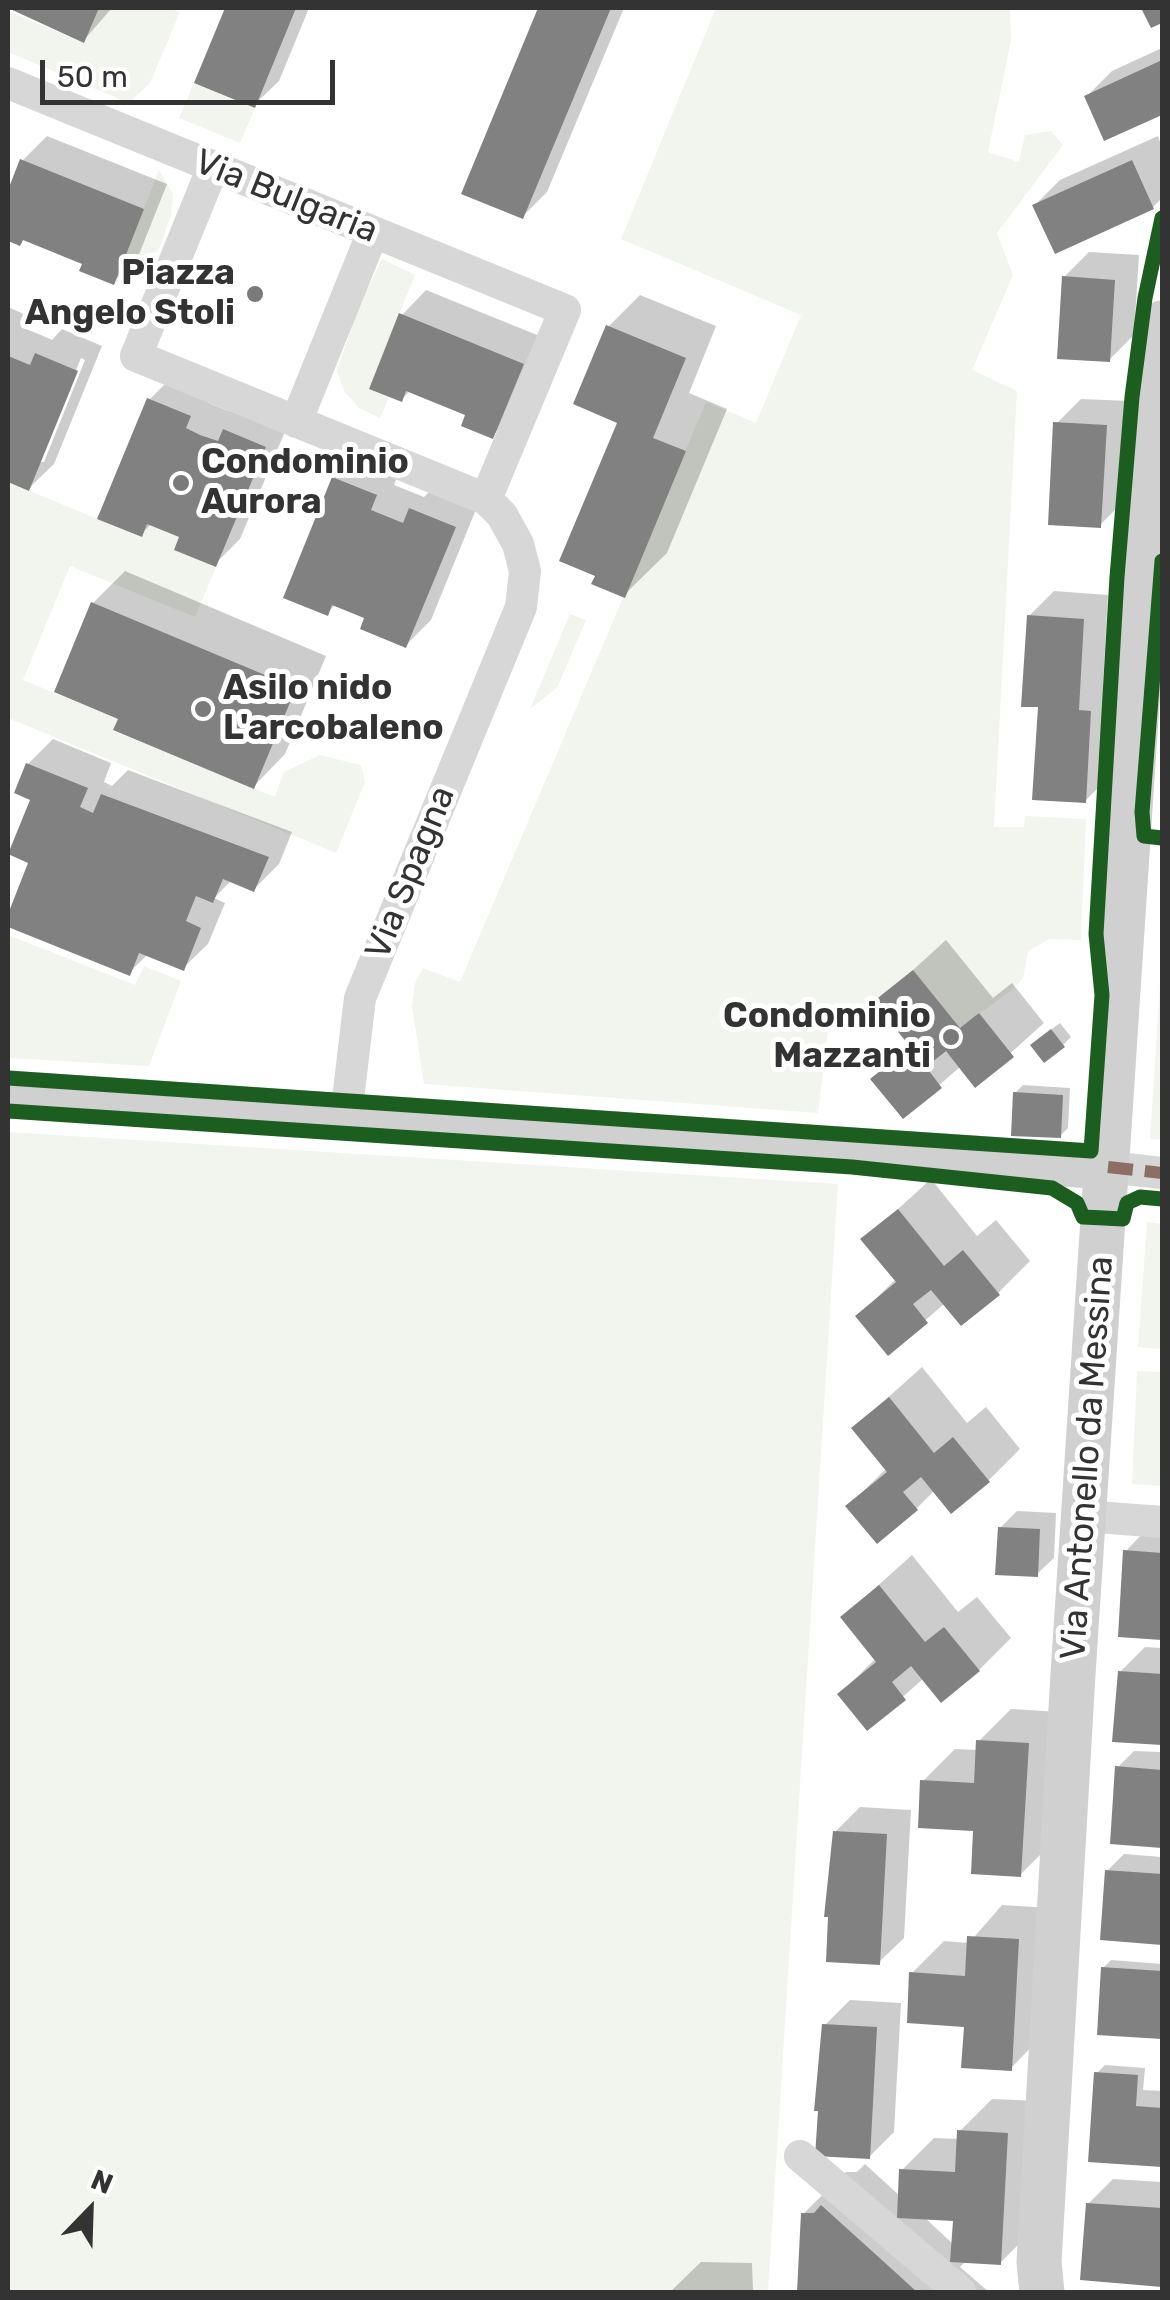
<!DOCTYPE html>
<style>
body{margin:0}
#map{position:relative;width:1170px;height:2300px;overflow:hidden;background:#fff;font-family:Rubik,sans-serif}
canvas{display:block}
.frame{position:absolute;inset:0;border:10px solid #333;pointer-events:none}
.north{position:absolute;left:40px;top:2160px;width:100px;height:100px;-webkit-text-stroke:8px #fff;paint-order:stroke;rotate:23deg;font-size:28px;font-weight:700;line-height:40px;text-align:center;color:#333}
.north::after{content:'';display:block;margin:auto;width:35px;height:45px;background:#333;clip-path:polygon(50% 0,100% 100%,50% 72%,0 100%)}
.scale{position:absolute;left:40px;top:60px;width:295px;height:45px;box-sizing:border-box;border:5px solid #333;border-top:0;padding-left:12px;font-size:30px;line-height:35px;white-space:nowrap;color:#333;-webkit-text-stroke:8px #fff;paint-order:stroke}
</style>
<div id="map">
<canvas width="1170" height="2300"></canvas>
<div class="frame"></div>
<div class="north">N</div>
<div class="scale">50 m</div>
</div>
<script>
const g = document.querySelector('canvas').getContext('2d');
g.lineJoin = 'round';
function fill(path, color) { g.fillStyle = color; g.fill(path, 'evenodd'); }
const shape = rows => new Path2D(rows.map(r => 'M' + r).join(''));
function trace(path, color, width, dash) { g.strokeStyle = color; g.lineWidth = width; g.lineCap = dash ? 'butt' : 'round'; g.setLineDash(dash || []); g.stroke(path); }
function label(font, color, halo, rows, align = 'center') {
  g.font = font + ' Rubik,sans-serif'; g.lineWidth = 10; g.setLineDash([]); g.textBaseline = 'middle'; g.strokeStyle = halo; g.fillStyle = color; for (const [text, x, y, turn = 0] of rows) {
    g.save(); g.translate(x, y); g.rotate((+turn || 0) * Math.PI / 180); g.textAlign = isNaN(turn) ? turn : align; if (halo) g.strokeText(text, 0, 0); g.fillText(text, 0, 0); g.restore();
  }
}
const green = shape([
 [99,8,168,8,180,12,150,83,129,103,8,52,8,11,84,43],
 [716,8,1010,8,1011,40,988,152,1019,162,1025,135,1051,131,1063,145,997,233,1013,275,972,370,1017,391,994,827,1024,827,1025,816,1086,819,1081,940,1049,939,1028,951,1023,978,1013,989,960,1028,913,971,874,1001,830,1014,818,1113,424,1084,412,1006,415,983,423,968,460,982,706,402,756,423,801,315,621,239],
 [194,83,255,108,240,143,179,118],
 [159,170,173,194,171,215,159,249,114,285],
 [382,259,415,275,369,388,389,397,380,418,359,408,344,391,337,371,357,310],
 [8,482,141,537,147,524,179,537,174,550,216,567,195,617,70,566,23,680,118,719,114,731,275,797,284,772,320,755,361,765,365,782,336,853,8,718],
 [570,614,586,620,557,688,530,709],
 [8,935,135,985,144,966,181,981,149,1066,8,1058],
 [1162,952,1162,1140,1150,1139],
 [8,1132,838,1184,768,2292,8,2292],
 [1147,1222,1162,1224,1162,1349,1138,1347],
 [1137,1371,1162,1372,1162,1486,1132,1484]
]);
const shadow = shape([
 [8,8,112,8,84,40],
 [228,8,309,8,279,81,254,105,197,82],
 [541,8,624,8,547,192,522,217,464,192],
 [1162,48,1162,112,1106,137,1087,96,1112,71],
 [47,136,167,184,138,257,113,282,85,262,24,238,19,243,8,239,8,197,22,161],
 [1158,136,1162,148,1162,198,1153,207,1035,205,1060,180],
 [1089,252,1139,255,1134,335,1109,360,1064,277],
 [426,290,547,339,517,411,492,436,469,414,411,390,402,399,402,315],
 [640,295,716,326,689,393,727,409,667,553,624,595,619,424,608,327],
 [8,307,26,315,21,327,41,335,52,340,62,329,102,346,54,464,29,488,8,480],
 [81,358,85,360,44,462,39,462],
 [174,375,209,403,226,410,289,422,240,539,215,564,182,536,152,523,141,534,149,400],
 [1081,399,1131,401,1125,500,1100,525,1056,424],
 [359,453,400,470,394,485,424,497,436,485,479,502,431,620,406,645,367,616,336,604,327,613,334,478],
 [125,571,326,656,285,754,254,786,93,603],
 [1054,591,1108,595,1103,686,1115,687,1110,776,1085,801,1040,705,1029,616],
 [53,739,111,763,104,782,112,786,128,770,292,832,279,864,254,889,232,880,214,898,225,903,208,944,183,968,148,954,129,973,8,924,31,861,33,798,28,764],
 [946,940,993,998,1012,983,1044,1023,976,1084,961,1066,904,1116,874,1079,911,1043,878,1002],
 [1060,1023,1071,1037,1063,1045,1041,1037],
 [1023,1085,1070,1088,1068,1128,1060,1136,1015,1093],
 [931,1179,977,1236,996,1220,1030,1261,998,1293,945,1303,888,1353,858,1316,896,1279,864,1240],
 [922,1367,967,1423,986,1407,1020,1449,989,1480,935,1490,916,1509,848,1506,887,1468,854,1428],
 [1017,1511,1056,1513,1054,1558,1037,1574,1000,1528],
 [1142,1534,1162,1535,1162,1637,1121,1634,1126,1551],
 [912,1555,958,1612,977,1597,1011,1638,979,1670,924,1678,868,1728,840,1694,876,1658,843,1617],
 [1145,1647,1162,1648,1162,1743,1115,1739,1120,1672],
 [1011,1709,1060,1712,1052,1843,1020,1875,923,1781,955,1749,978,1750,979,1741],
 [1134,1751,1162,1752,1162,1846,1112,1842,1118,1767],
 [860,1807,911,1810,904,1938,879,1962,826,1914,835,1832],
 [1124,1854,1162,1857,1162,1942,1103,1938,1107,1871],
 [1002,1905,1050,1908,1042,2036,1011,2068,912,1973,944,1941,969,1943],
 [1111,1960,1162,1964,1162,2037,1100,2033,1103,1968],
 [850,2000,901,2003,894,2132,869,2157,825,2025],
 [1105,2065,1145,2068,1143,2090,1162,2091,1162,2165,1091,2160,1097,2073],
 [992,2099,1039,2101,1032,2231,1000,2263,966,2261,960,2267,989,2292,800,2292,803,2214,846,2172,857,2172,865,2164,900,2196,902,2170,934,2138,960,2139,960,2131],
 [924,2217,955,2219,954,2245],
 [1113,2179,1162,2182,1162,2285,1083,2277,1088,2204],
 [701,2262,752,2263,753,2292,670,2292]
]);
const building = shape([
 [8,8,99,8,84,43],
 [225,8,296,8,255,108,194,83],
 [538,8,611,8,523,219,461,194],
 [1141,8,1162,8,1162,23,1151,28],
 [1162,60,1162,115,1104,141,1084,96],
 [20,159,144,209,114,285,79,271,82,264,23,240,20,246,8,241,8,190],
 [1132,160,1154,209,1055,254,1032,205],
 [1062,276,1115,280,1110,362,1057,359],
 [399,313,524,364,493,439,461,426,465,415,433,402,406,391,402,402,369,389],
 [606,325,686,358,653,438,686,451,625,598,591,584,595,576,559,561,617,423,573,404],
 [35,353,78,371,29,491,8,482,8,356,30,365],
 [147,398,191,416,186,428,200,435,218,441,223,429,266,447,216,567,174,550,179,537,147,524,142,537,97,519],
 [1053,422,1107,425,1101,528,1048,525],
 [332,477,377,495,371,510,403,523,409,508,456,527,406,648,360,629,364,618,332,605,328,616,283,598],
 [91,602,296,688,254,789,113,730,118,719,54,692],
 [1027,615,1084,619,1079,710,1091,711,1086,803,1032,800,1038,707,1021,707],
 [26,763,88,788,80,807,93,813,101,794,269,857,254,892,223,879,213,903,196,896,186,921,201,928,184,971,139,953,130,976,8,927,8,914,28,863,8,854,30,800,14,793],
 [913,970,960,1028,979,1013,1014,1057,975,1088,946,1051,926,1067,942,1088,903,1119,870,1079,910,1047,874,1001],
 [1051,1029,1065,1047,1044,1063,1030,1045],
 [1013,1092,1063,1095,1061,1138,1011,1136],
 [898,1209,944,1266,963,1250,1000,1295,961,1326,931,1290,913,1304,928,1323,888,1356,855,1316,896,1282,860,1239],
 [889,1397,934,1453,953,1437,990,1482,951,1514,921,1477,903,1492,918,1510,877,1544,845,1506,887,1472,851,1428],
 [998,1527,1040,1529,1038,1577,995,1575],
 [1123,1550,1162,1553,1162,1640,1118,1637],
 [879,1585,925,1642,944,1627,980,1671,941,1703,911,1666,892,1682,906,1700,867,1731,837,1694,876,1662,840,1617],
 [1118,1671,1162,1674,1162,1745,1112,1742],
 [976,1740,1029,1743,1021,1877,971,1874,973,1831,918,1828,920,1780,974,1783],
 [1115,1766,1162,1770,1162,1848,1110,1844],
 [833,1831,887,1834,880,1965,826,1962,828,1917,824,1917],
 [1105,1870,1162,1874,1162,1945,1100,1940],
 [967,1936,1019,1939,1012,2071,961,2068,964,2027,907,2023,909,1972,965,1976],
 [1101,1967,1162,1971,1162,2039,1097,2035],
 [822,2024,877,2027,870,2159,815,2156,818,2111,814,2111],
 [1094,2072,1138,2075,1136,2106,1162,2108,1162,2167,1088,2162],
 [957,2130,1008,2133,1001,2265,950,2262,953,2221,897,2218,899,2169,955,2172],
 [1086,2203,1162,2208,1162,2287,1080,2280],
 [821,2205,883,2261,917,2292,797,2292,801,2213,814,2213]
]);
const street = shape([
 [8,83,565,310,486,499],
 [213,167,136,356,486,499,502,515,518,544,525,571,521,607,360,998,346,1116],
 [296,422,373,232],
 [1108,1167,1162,1173],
 [1083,1516,1162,1522],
 [800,2156,960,2292]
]);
const secondary = shape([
 [8,1093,1108,1167],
 [1042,2292,1039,2262,1073,1674,1162,323]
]);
const quiet = shape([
 [1108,1167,1162,1173]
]);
const cycleway = shape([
 [1162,561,1142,812,1144,836,1162,838],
 [8,1078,1091,1151,1102,995,1096,934,1117,577,1132,397,1145,298,1162,218],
 [8,1111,852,1167,1052,1188,1077,1203,1083,1217,1104,1218,1123,1219,1127,1203,1140,1197,1162,1199]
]);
const markers = [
 [255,294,10,"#7a7a7a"],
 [181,483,10,"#7a7a7a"],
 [203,709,10,"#7a7a7a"],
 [951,1037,10,"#7a7a7a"]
];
const streetNames = [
 ["Via Bulgaria",286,197,22],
 ["Via Spagna",411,873,-68],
 ["Via Antonello da Messina",1088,1458,-86]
];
const poiNames = [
 ["Piazza",235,274],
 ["Angelo Stoli",235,314],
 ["Condominio",201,463,"left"],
 ["Aurora",201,503,"left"],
 ["Asilo nido",223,689,"left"],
 ["L'arcobaleno",223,729,"left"],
 ["Condominio",931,1017],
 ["Mazzanti",931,1057]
];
fill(green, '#f1f5ed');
fill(shadow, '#0003');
fill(building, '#818181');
trace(street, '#d7d7d7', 32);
trace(secondary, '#d0d0d0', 45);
trace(quiet, '#8d6e63', 12, [25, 12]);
trace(cycleway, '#1b5e20', 15);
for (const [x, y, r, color] of markers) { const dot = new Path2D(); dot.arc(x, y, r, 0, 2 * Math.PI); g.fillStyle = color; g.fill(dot); trace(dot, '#fff', 4); }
label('35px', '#333', '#fff', streetNames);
label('bold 35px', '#333', '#fff', poiNames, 'right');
</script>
